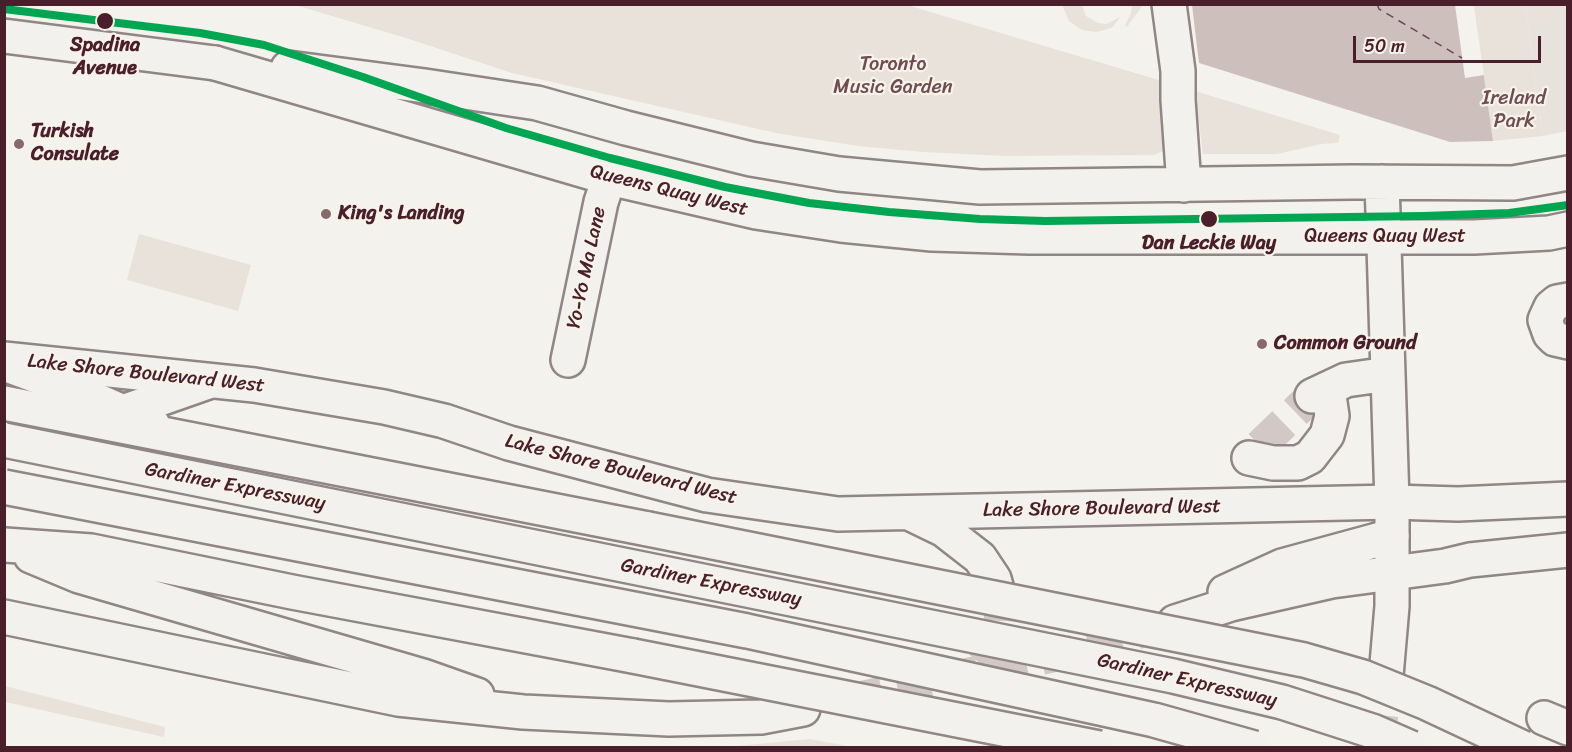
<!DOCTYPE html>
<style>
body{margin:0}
#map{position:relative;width:1572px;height:752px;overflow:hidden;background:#f4f2ec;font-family:Sriracha,sans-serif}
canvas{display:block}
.frame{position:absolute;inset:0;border:6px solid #4a1f2b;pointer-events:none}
.scale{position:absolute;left:1353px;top:36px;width:188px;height:27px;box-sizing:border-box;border:3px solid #4a1f2b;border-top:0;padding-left:8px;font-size:18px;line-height:21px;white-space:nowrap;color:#4a1f2b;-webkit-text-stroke:4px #f7f3e8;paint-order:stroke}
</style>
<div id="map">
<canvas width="1572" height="752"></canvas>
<div class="frame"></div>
<div class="scale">50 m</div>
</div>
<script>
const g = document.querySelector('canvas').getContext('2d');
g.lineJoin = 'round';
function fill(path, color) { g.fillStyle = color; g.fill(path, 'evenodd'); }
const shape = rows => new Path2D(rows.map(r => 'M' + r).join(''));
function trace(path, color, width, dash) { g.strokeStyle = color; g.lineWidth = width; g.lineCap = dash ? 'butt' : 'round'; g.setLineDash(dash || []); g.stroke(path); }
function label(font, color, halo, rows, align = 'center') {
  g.font = font + ' Sriracha,sans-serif'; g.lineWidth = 4.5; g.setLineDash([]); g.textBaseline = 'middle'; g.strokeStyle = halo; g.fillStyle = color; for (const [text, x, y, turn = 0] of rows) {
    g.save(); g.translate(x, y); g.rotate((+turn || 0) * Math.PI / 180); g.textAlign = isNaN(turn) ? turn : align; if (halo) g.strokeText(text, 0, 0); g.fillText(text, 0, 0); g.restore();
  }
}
const built = shape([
 [1525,5,1567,5,1567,131,1543,136]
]);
const green = shape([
 [295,5,907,5,1162,81,1169,148,1154,155,1004,156,923,152,858,146,776,133,512,73,406,38],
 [1062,5,1082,5,1086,16,1098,23,1106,24,1120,17,1113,27,1105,30,1096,32,1082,30,1069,21],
 [1132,5,1143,5,1127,27,1125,25,1131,13],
 [1474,5,1525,5,1543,136,1493,141],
 [1531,5,1555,5,1554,20,1533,19],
 [1195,91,1340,135,1338,143,1321,144,1277,154,1203,154],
 [139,234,251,265,238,311,127,280],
 [5,686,165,727,164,737,5,702],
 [810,739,853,747,698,747,727,747]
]);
const water = shape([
 [1192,5,1474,5,1493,141,1450,142,1199,63]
]);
const pier = shape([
 [1455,5,1474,5,1484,75,1465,78]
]);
const ferry = shape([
 [1377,4,1379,9,1462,58]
]);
const minorTunnel = shape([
 [1260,446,1312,396],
 [1378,748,1386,676]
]);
const highwayTunnel = shape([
 [982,665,992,653,1000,629,1001,603,996,586],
 [850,700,1076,651,1159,626]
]);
const minor = shape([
 [1169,4,1178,71,1178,100,1184,185],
 [215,63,609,178,756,212,841,225,932,234,1029,237,1474,237,1549,233,1568,229],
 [288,68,425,86,537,103,626,128,751,159,839,174,980,187,1353,182,1513,183,1568,173],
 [1382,182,1392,502,1392,606,1386,676],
 [1568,300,1557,302,1551,307,1545,320,1550,334,1555,339,1568,342],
 [568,360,601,202,609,178],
 [7,365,69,388,153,425],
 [1312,396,1346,380,1388,374],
 [114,415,211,381],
 [1249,458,1273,463,1298,463,1310,457,1327,435,1332,416,1328,389],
 [1544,718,1568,728]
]);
const major = shape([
 [4,36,215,63]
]);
const highway = shape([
 [4,359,254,385,384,407,444,421,509,443,707,495,838,514,1392,502,1458,504,1568,499],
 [4,403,648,529],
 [911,514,944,530,980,558,994,579,996,586],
 [5,545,91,551,292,592,633,656],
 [31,556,79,576,423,676,477,695],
 [1225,592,1282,566,1392,536],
 [4,617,398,699,523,712,669,719,761,717,803,709],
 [1175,622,1231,604,1332,581,1445,566,1470,560,1568,550]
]);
const highwayBridge = shape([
 [4,440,1173,676,1282,702,1372,731,1411,748],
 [4,487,747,631,1154,720,1254,748],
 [648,529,1304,660,1363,677,1427,703,1523,748],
 [633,656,1099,748]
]);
const tram1 = shape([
 [4,9,200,33,264,45,363,77,506,128,610,158,725,187,809,203,889,212,980,219,1045,221,1423,216,1509,213,1568,205]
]);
const markers = [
 [105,21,9,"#4a1f2b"],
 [19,144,6,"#86696f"],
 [326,214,6,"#86696f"],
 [1209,219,9,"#4a1f2b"],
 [1262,344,6,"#86696f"]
];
const stopNames = [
 ["Spadina",105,46],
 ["Avenue",105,69],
 ["Dan Leckie Way",1209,244]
];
const parkNames = [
 ["Toronto",893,65],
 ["Music Garden",893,88],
 ["Ireland",1514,99],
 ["Park",1514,122]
];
const poiNames = [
 ["Turkish",31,132],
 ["Consulate",31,155],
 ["King's Landing",338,214],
 ["Common Ground",1274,344]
];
const streetNames = [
 ["Queens Quay West",669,191,14],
 ["Queens Quay West",1385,237],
 ["Yo-Yo Ma Lane",587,268,-78],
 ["Lake Shore Boulevard West",146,374,6],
 ["Lake Shore Boulevard West",621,470,14],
 ["Gardiner Expressway",235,487,11],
 ["Lake Shore Boulevard West",1102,509,-1],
 ["Gardiner Expressway",711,583,11],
 ["Gardiner Expressway",1187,681,13]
];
fill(built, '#e7e2db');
fill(green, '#e8e2da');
fill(water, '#cdc0bc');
fill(pier, '#f4f2ec');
trace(ferry, '#6c4950', 1.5, [8, 6]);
trace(minorTunnel, '#d2c8c5', 33, [33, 16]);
trace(highwayTunnel, '#d2c8c5', 33, [33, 16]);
trace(minor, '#8f8685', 38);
trace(major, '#8f8685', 38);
trace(highway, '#8f8685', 38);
trace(minor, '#f2f1ed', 33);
trace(major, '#f2f1ed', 33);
trace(highway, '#f2f1ed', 33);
trace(highwayBridge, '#8f8685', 38, []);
trace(highwayBridge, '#f2f1ed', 33);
trace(tram1, '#00a651', 8);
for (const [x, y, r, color] of markers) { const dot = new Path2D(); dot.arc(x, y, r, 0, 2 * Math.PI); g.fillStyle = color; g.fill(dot); trace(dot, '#f7f3e8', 2); }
label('bold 20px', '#4a1f2b', '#f7f3e8', stopNames);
label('20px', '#6f4c53', '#f7f3e8', parkNames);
label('bold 20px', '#4a1f2b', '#f7f3e8', poiNames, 'left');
label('20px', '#4a1f2b', '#f7f3e8', streetNames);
</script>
